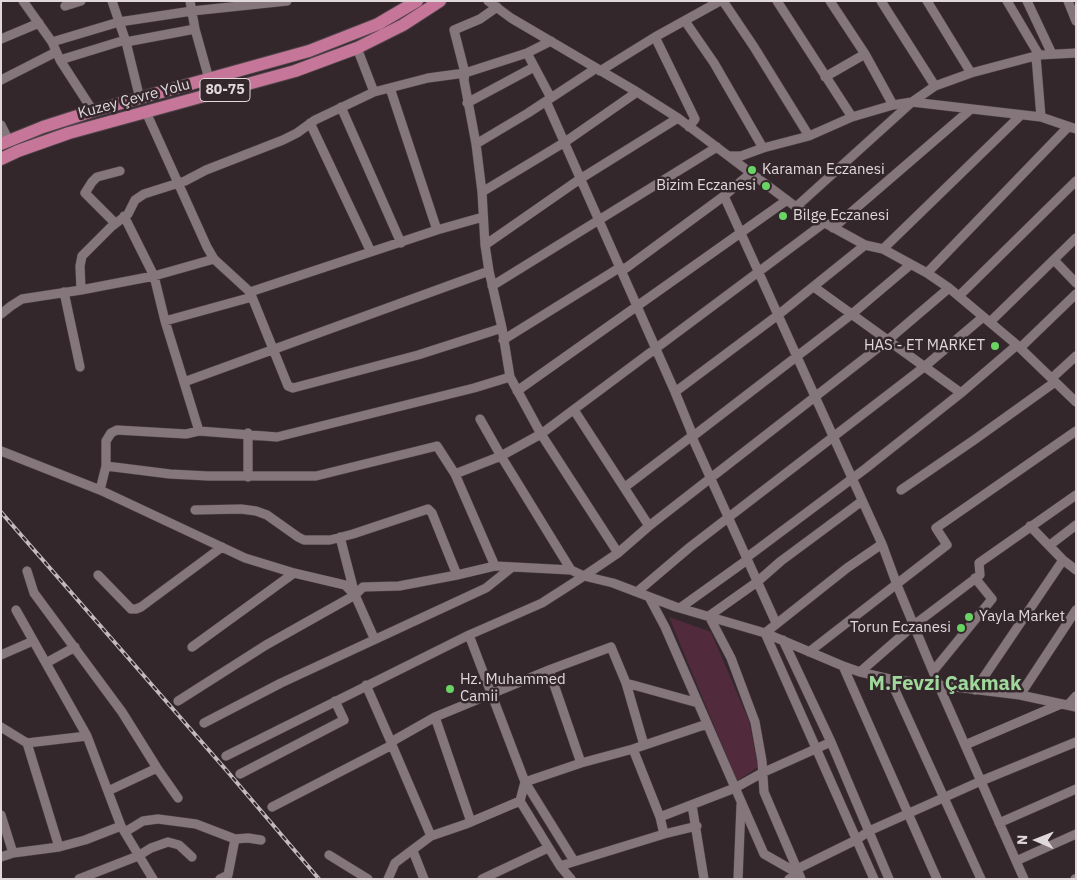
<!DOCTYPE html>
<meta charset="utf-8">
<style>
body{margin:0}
#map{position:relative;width:1077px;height:880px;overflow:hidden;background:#33272c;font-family:"IBM Plex Sans",sans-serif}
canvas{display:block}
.frame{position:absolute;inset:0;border:2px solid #e0d8db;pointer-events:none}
.north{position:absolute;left:1012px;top:815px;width:50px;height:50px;-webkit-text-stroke:4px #33272c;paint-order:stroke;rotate:271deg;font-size:14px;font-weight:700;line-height:20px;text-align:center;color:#e0d8db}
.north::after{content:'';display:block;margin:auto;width:18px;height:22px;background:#e0d8db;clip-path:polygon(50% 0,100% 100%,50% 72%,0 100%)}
</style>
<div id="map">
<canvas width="1077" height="880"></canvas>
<div class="frame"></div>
<div class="north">N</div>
</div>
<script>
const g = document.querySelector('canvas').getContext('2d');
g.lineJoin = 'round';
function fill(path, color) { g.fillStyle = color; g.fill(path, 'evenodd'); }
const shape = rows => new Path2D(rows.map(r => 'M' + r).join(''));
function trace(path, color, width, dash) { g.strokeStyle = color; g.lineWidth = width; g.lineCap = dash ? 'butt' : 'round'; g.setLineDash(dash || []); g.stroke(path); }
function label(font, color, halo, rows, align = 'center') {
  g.font = font + ' "IBM Plex Sans",sans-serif'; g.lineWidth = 5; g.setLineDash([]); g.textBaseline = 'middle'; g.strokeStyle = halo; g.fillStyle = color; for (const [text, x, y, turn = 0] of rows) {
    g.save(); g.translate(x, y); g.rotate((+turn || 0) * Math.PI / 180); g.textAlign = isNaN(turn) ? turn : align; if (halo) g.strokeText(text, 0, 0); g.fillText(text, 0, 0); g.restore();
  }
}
const green = shape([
 [669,617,711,632,749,721,758,767,737,781]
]);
const minor = shape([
 [23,1,52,42,60,60,93,111],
 [112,1,126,42,140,99],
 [190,1,195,29,209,79],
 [488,1,511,18,637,92,678,118,796,207,865,245,883,249,927,273,949,288,1017,345,1076,402],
 [723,1,754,47,809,136],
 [777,1,852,117],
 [830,1,865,54,893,105],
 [881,1,935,86],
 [927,1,971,73],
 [1007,1,1039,55],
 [1027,1,1052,54],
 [1068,1,1076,21],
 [65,6,81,1],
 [497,7,480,19,454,30,465,73,464,80,476,144,482,192,485,245,489,271,502,328,510,377,541,434,618,553],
 [685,21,714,63,763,148],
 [655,37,695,119,689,127],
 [1,39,39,23],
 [52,42,119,22,192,11,287,1],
 [126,42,195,29],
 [357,48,374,92],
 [527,53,551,98],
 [1036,56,1041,117],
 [60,60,125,40],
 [600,71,655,37,720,1],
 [825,77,865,54],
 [1,80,56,52],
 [390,88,437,230],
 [546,101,675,392,691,431,692,437],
 [467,103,534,67],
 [341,107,401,243],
 [146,112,207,247,214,259,250,292,288,386,293,388,418,355,502,328],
 [310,123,371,252],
 [1,125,9,141],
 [476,144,528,113,595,69],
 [730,156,741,156,763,148,809,136,852,117,893,105,912,102,935,86,971,73,1039,55,1076,53],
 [752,172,724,196,882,544,897,585,939,686,1024,879],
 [482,192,565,142,637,92],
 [796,207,912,102,1041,117,1076,129],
 [124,216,154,276,165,321,199,431],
 [115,223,85,193,92,182,97,177,120,171],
 [833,228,971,109],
 [485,245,580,179,678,118],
 [883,249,1021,115],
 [1054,260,1076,283],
 [927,273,1068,127],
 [492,286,717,147],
 [814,287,961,393],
 [81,290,154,276,214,259],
 [64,292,80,367],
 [250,292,437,230,483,217],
 [960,295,1076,181],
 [1,314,11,306,22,299,81,290,80,266,82,256,111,227,128,214,135,200,144,194,185,181,206,170,283,140,297,133,315,120,374,92,428,78,465,73,527,53,551,41],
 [165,321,252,297],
 [990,322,1076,238],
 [503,340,619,268,626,268,724,196],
 [1020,348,1076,294],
 [1052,378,1076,356],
 [184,382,489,271],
 [517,391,787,200],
 [675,392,778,315,865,245],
 [574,410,649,526],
 [480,419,501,456,571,570],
 [1,451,100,490,245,558,294,573,345,585,355,595,363,587,399,586,457,575,495,566,571,570,584,576,613,583,676,607,765,633,843,666,860,672,890,679,1020,695,1076,707],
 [106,466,170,474,208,476,316,476,437,446,455,474,495,566],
 [455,474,501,456,541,434,824,223],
 [248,477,248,433],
 [625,487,696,433],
 [100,490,106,466,106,441,111,433,117,430,186,434,199,431,277,437,474,388,510,377],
 [901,490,974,440,1055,382],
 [195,510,241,509,256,511,267,515,298,537,304,540,330,540,353,534,428,509,432,513,457,575],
 [1030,526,1063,560,1076,570],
 [340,537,355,595,374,638],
 [1050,545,1076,525],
 [746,558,865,469,961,393,1017,345],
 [27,571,34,593,122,712,157,768,178,798],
 [98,575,131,609,136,609,141,607,222,547],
 [637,592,690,547,924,367,983,317],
 [649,597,665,627,764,854,799,874,801,879],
 [680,608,747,560],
 [16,610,87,736,121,826,153,879],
 [776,623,692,437,852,314,910,265],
 [469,635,525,782,574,861],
 [783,640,831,742,889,879],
 [192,647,294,573],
 [809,652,947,545,936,528,1076,431],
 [1,655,33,641],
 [46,663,75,647],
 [843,666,937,879],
 [549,670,581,763],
 [934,670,992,599,975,578],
 [860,672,914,625,980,575,979,563,1076,495],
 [890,679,981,879],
 [626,683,698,703],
 [366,685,391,742],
 [975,690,1063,560],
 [1020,695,1076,610],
 [178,701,266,645,355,595],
 [1068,705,1076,696],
 [435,717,471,822],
 [204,723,281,683,486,588,511,568],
 [1,727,27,743,59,847],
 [27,743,87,736],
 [392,745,431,836],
 [965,745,1061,704],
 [633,749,660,817,664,834],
 [226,756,469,635,542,603,584,576,618,553,649,526,888,340,949,288],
 [240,774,344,720,335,701],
 [525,782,581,763,633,749,707,724],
 [108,791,157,768],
 [520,801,560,866,571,879],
 [692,805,704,879],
 [272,807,392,745,391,742,435,717,549,670,611,647,626,683,644,745],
 [1,815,13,853],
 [660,817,735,788,762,773,831,742],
 [999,823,1076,789],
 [125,832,143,821,158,819,196,824,235,839],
 [413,851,424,879],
 [329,855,368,879],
 [1,857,13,853,59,847,85,840,121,826],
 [1016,861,1076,834],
 [560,866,664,834,697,826],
 [797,869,764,792,762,761,755,722,731,658,709,616,757,582,781,561,862,501],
 [79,879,138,856,151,848,168,842,179,845,192,857],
 [220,879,228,875,235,839,248,838,261,840],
 [388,879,395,863,431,836,466,824,520,801,525,782],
 [482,879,548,848],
 [738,879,741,805],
 [789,879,799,874,797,869,856,840,869,831,981,781,1076,742],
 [874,879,765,633,847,568,882,544],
 [1075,879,1076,879]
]);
const highway = shape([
 [1,144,43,127,93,111,309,51,378,24,417,1],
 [1,159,18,151,69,133,295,71,357,48,403,25,440,1]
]);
const rail = shape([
 [1,512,227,771,319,879]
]);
const markers = [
 [752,170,5,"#69d464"],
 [766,186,5,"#69d464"],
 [783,216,5,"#69d464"],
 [995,346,5,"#69d464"],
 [969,617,5,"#69d464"],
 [961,628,5,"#69d464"],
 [450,689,5,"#69d464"]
];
const shields = [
 [225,90,50]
];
const shieldNames = [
 ["80-75",225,90]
];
const streetNames = [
 ["Kuzey Çevre Yolu",134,99,-15]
];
const poiNames = [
 ["Karaman Eczanesi",762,170],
 ["Bizim Eczanesi",756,186,"right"],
 ["Bilge Eczanesi",793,216],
 ["HAS - ET MARKET",985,346,"right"],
 ["Yayla Market",979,617],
 ["Torun Eczanesi",951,628,"right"],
 ["Hz. Muhammed",460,680],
 ["Camii",460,697]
];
const districtNames = [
 ["M.Fevzi Çakmak",945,684]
];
fill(green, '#512b3c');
trace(minor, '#4e4348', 10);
trace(highway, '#4e4348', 14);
trace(minor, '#85767b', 9);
trace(highway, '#c67698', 12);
trace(rail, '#c3babd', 4);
trace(rail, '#33272c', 2, [5.5]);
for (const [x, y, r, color] of markers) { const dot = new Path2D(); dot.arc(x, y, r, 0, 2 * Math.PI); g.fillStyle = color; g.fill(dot); trace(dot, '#33272c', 2); }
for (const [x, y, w] of shields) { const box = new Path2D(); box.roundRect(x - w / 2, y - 11.5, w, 23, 4); g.fillStyle = '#33272c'; g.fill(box); trace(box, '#e0d8db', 1); }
label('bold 14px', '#e0d8db', null, shieldNames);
label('15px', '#e0d8db', '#33272c', streetNames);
label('15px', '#e0d8db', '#33272c', poiNames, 'left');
label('bold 20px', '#a0d89c', '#33272c', districtNames);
</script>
